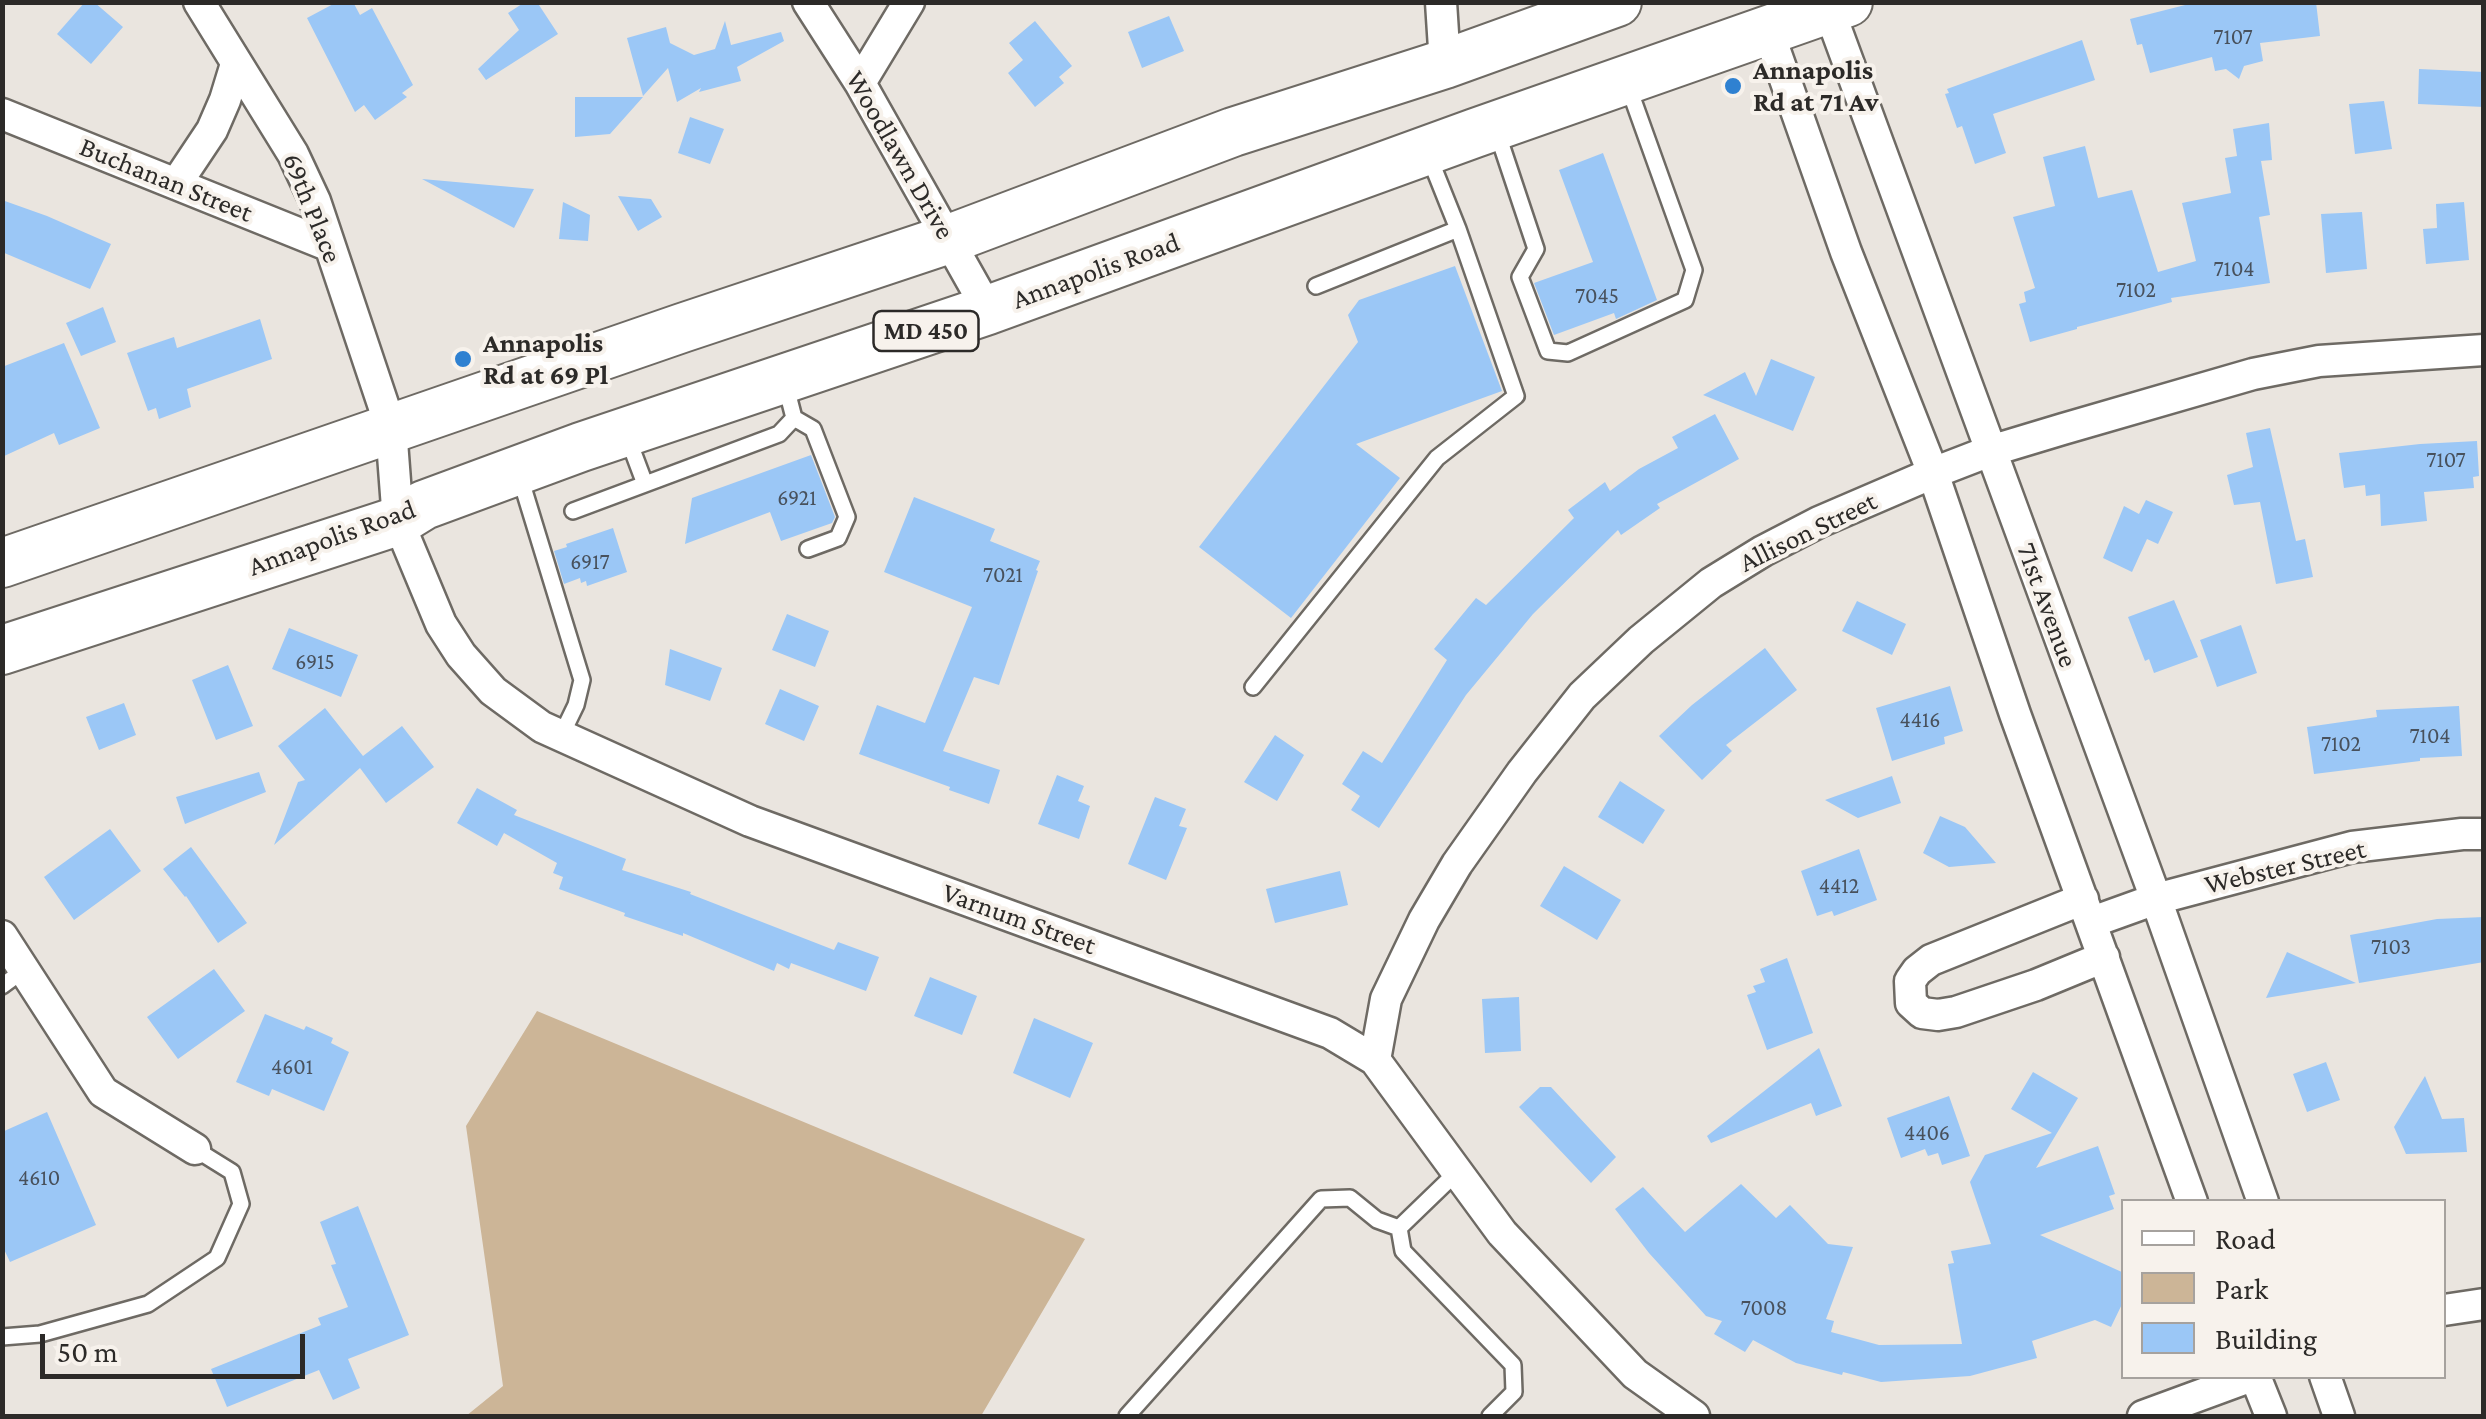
<!DOCTYPE html>
<style>
body{margin:0}
#map{position:relative;width:2486px;height:1419px;overflow:hidden;background:#eae5df;font-family:"Crimson Pro",serif}
canvas{display:block}
.frame{position:absolute;inset:0;border:5px solid #2c2a28;pointer-events:none}
.legend{position:absolute;left:2121px;top:1199px;width:325px;height:180px;box-sizing:border-box;background:#f7f2ec;border:2px solid #a6a29e;margin:0;padding:12px 18px;list-style:none;font-size:30px;color:#2c2a28}
.legend li{display:flex;align-items:center;gap:20px;height:50px}
.legend b{width:50px;border:2px solid #a6a29e}
.scale{position:absolute;left:40px;top:1334px;width:265px;height:45px;box-sizing:border-box;border:5px solid #2c2a28;border-top:0;padding-left:12px;font-size:30px;line-height:35px;white-space:nowrap;color:#2c2a28;-webkit-text-stroke:8px #f7f2ec;paint-order:stroke}
</style>
<div id="map">
<canvas width="2486" height="1419"></canvas>
<div class="frame"></div>
<ul class="legend">
<li><b style="height:12px;background:#fff"></b>Road</li>
<li><b style="height:28px;background:#ccb597"></b>Park</li>
<li><b style="height:28px;background:#9bc7f6"></b>Building</li>
</ul>
<div class="scale">50 m</div>
</div>
<script>
const context = document.querySelector('canvas').getContext('2d');
context.lineJoin = 'round';
function fillPath(path, color) { context.fillStyle = color; context.fill(path, 'evenodd'); }
const poly = rows => new Path2D(rows.map(r => 'M' + r).join(''));
function strokePath(path, color, width, dash) { context.strokeStyle = color; context.lineWidth = width; context.lineCap = dash ? 'butt' : 'round'; context.setLineDash(dash || []); context.stroke(path); }
function label(font, color, halo, rows, align = 'center') {
  context.font = font + ' "Crimson Pro",serif'; context.lineWidth = 8; context.setLineDash([]); context.textBaseline = 'middle'; context.strokeStyle = halo; context.fillStyle = color; for (const [text, x, y, turn = 0] of rows) {
    context.save(); context.translate(x, y); context.rotate((+turn || 0) * Math.PI / 180); context.textAlign = isNaN(turn) ? turn : align; if (halo) context.strokeText(text, 0, 0); context.fillText(text, 0, 0); context.restore();
  }
}
fillPath(poly([
 [537,1011,1085,1239,981,1416,466,1416,503,1386,466,1126]
]), '#ccb597');
fillPath(poly([
 [85,2,94,2,123,27,91,64,57,34],
 [337,2,353,2,360,15,372,8,413,85,402,93,407,97,375,120,364,105,355,112,307,18],
 [525,2,537,2,558,34,486,80,478,69,519,30,508,13],
 [2197,2,2316,2,2320,36,2260,43,2263,61,2244,66,2239,79,2226,69,2215,71,2212,57,2150,73,2142,44,2137,45,2130,19],
 [1169,16,1184,51,1142,68,1128,32],
 [725,21,731,45,781,32,784,41,737,67,741,81,699,92,701,88,677,102,668,68,643,96,627,38,666,27,670,43,694,55,715,49],
 [1035,21,1072,66,1059,77,1064,83,1035,107,1008,73,1023,60,1009,43],
 [2082,40,2095,80,1993,114,2006,153,1975,164,1962,126,1957,128,1945,94,1949,93,1947,89],
 [2419,69,2484,72,2484,107,2418,104],
 [575,97,643,97,610,134,575,137],
 [2384,101,2392,149,2355,154,2349,104],
 [690,117,724,129,710,164,678,153],
 [2269,123,2272,160,2261,161,2270,215,2259,217,2270,283,2171,298,2172,302,2077,327,2077,329,2030,342,2019,304,2026,302,2024,292,2035,288,2013,217,2055,206,2043,157,2085,146,2098,198,2132,190,2158,272,2196,261,2182,203,2231,193,2225,158,2237,156,2233,129],
 [1603,153,1657,300,1616,319,1614,313,1554,335,1534,283,1593,262,1559,170],
 [422,179,534,189,514,228],
 [618,196,651,199,662,217,638,231],
 [2,200,47,216,111,244,90,289,2,252],
 [563,202,590,215,588,241,559,239],
 [2464,202,2469,260,2426,264,2423,229,2437,228,2436,204],
 [2362,212,2367,269,2326,273,2321,214],
 [1455,266,1502,391,1356,444,1400,478,1291,618,1199,547,1358,342,1348,315,1359,300],
 [103,307,116,342,81,356,66,323],
 [260,319,272,359,187,389,191,407,159,419,156,408,148,411,127,353,174,337,177,348],
 [64,343,100,428,59,445,54,433,2,457,2,367],
 [1771,359,1815,377,1793,431,1703,395,1745,372,1756,396],
 [1715,414,1739,459,1657,504,1660,508,1621,535,1618,530,1533,614,1466,695,1379,828,1351,810,1360,796,1342,784,1363,751,1382,763,1447,660,1434,649,1476,598,1486,605,1574,518,1568,510,1605,482,1610,491,1639,469,1678,448,1672,437],
 [2270,428,2296,541,2305,539,2313,577,2276,584,2260,502,2234,505,2227,475,2253,467,2246,433],
 [2477,441,2479,476,2473,477,2474,488,2424,492,2427,521,2381,526,2380,494,2366,496,2365,485,2344,488,2339,453,2420,444],
 [811,455,835,517,832,523,781,541,770,512,685,544,692,498],
 [914,497,995,529,990,541,1040,561,1036,570,1038,571,999,685,974,677,943,751,1000,770,989,804,949,790,950,787,859,754,877,705,925,723,972,607,884,572],
 [2146,500,2173,512,2158,544,2147,539,2132,572,2103,558,2124,506,2139,514],
 [613,528,627,572,587,586,586,581,581,583,580,578,564,584,554,551,567,547,566,544],
 [2174,600,2198,657,2154,673,2149,659,2145,661,2128,617],
 [1857,601,1906,624,1892,655,1842,631],
 [787,614,829,631,815,667,772,650],
 [2241,625,2257,673,2217,687,2200,640],
 [289,628,358,655,341,697,272,669],
 [1765,648,1797,690,1726,745,1732,751,1702,780,1659,736,1692,705],
 [670,649,722,668,710,701,665,685],
 [228,665,253,726,216,740,192,680],
 [1950,686,1963,731,1944,737,1945,744,1892,761,1876,708],
 [780,689,819,706,804,741,765,724],
 [124,703,136,735,99,750,86,717],
 [2459,706,2462,756,2420,758,2420,761,2314,774,2307,727,2377,717,2376,710],
 [325,708,363,756,402,726,434,767,386,803,360,768,274,845,298,782,305,780,278,746],
 [1275,735,1304,755,1277,801,1244,782],
 [259,772,266,792,185,824,176,797],
 [1057,775,1084,786,1078,801,1090,806,1079,839,1038,824],
 [1892,776,1901,803,1858,818,1825,800],
 [1620,781,1665,810,1643,844,1598,817],
 [477,788,517,810,514,815,626,859,622,870,691,892,690,894,834,950,838,942,879,957,866,991,791,963,789,969,777,963,774,971,683,933,683,936,624,916,625,913,559,889,563,877,553,873,557,863,504,833,497,846,457,823],
 [1155,797,1186,809,1179,826,1187,828,1166,880,1128,864],
 [1940,816,1965,827,1996,863,1949,867,1923,853],
 [110,829,141,871,74,920,44,877],
 [191,847,247,923,218,943,186,896,185,897,163,869],
 [1859,849,1877,900,1834,916,1832,911,1817,916,1801,871],
 [1564,866,1621,900,1597,940,1540,906],
 [1340,871,1348,905,1275,923,1266,889],
 [2484,917,2484,962,2359,983,2350,935,2437,919],
 [2287,952,2356,983,2266,998],
 [1787,958,1813,1033,1767,1050,1747,995,1756,992,1753,986,1765,982,1760,969],
 [214,969,245,1011,178,1059,147,1017],
 [930,977,977,996,962,1035,914,1016],
 [1519,997,1521,1051,1485,1053,1482,999],
 [265,1014,304,1030,306,1026,333,1038,331,1043,349,1052,324,1111,272,1089,269,1096,236,1082],
 [1034,1018,1093,1043,1070,1098,1013,1073],
 [1819,1048,1842,1106,1816,1116,1811,1103,1711,1143,1707,1136],
 [2326,1062,2340,1100,2307,1112,2293,1074],
 [2033,1072,2078,1098,2036,1168,2098,1146,2115,1194,2109,1196,2114,1209,2040,1235,2124,1273,2124,1300,2111,1327,2095,1320,2032,1341,2037,1358,1970,1376,1881,1382,1843,1372,1842,1375,1796,1363,1753,1340,1745,1352,1714,1334,1722,1321,1706,1316,1649,1253,1615,1209,1643,1187,1685,1232,1741,1184,1776,1218,1790,1205,1828,1244,1853,1247,1826,1319,1834,1321,1831,1332,1879,1345,1962,1344,1948,1264,1954,1263,1951,1251,1991,1244,1970,1182,1985,1155,2052,1133,2011,1109],
 [2425,1076,2442,1119,2464,1118,2467,1152,2406,1154,2394,1127],
 [1540,1087,1551,1087,1616,1157,1591,1183,1519,1107],
 [1949,1096,1970,1156,1942,1165,1938,1153,1928,1156,1925,1149,1901,1158,1887,1118],
 [47,1112,96,1225,10,1262,2,1245,2,1132],
 [358,1206,409,1335,348,1359,360,1388,333,1400,319,1370,227,1407,211,1369,321,1325,318,1318,348,1307,331,1265,336,1264,320,1222]
]), '#9bc7f6');
const lane = poly([
 [1496,129,1536,249,1520,277,1548,351,1568,353,1685,300,1694,270,1627,83],
 [1316,286,1458,229],
 [794,418,813,429,847,517,838,538,808,549],
 [627,436,645,484],
 [519,474,582,680,576,705,561,736],
 [573,511,779,434,794,418,785,383],
 [1253,687,1437,458,1516,396,1458,229,1428,154],
 [2,986,25,969],
 [1399,1228,1403,1251,1513,1365,1514,1392,1490,1416],
 [2,1337,40,1334,148,1304,217,1258,241,1204,232,1172,195,1149],
 [1127,1416,1321,1199,1350,1198,1377,1220,1399,1228,1457,1172]
]);
const street = poly([
 [199,2,293,154,315,201,391,428,398,521,441,624,461,655,493,691,542,727,750,821,1330,1033,1375,1060,1502,1233,1635,1374,1694,1416],
 [808,2,860,83,988,310],
 [1441,2,1445,64],
 [1829,10,2156,899,2263,1202],
 [1768,31,1846,252,1933,473,2015,714,2192,1202],
 [860,83,909,2],
 [2,114,330,246],
 [176,184,212,130,225,100,236,64],
 [2083,899,1931,960,1917,971,1910,981,1911,1003,1922,1013,1938,1015,1956,1012,2036,985,2104,957],
 [2092,922,2156,899,2352,847,2462,834,2484,834],
 [2,936,103,1092,195,1149],
 [1375,1060,1386,999,1424,920,1457,864,1522,772,1582,696,1641,640,1711,583,1763,551,1819,522,1933,473,1990,451,2063,429,2253,374,2319,361,2484,350],
 [2444,1310,2484,1304],
 [2255,1376,2271,1416],
 [2325,1376,2339,1416],
 [2143,1416,2252,1376]
]);
const primary = poly([
 [2,563,682,328,949,239,1233,132,1445,64,1617,2],
 [2,650,398,521,424,505,581,447,988,310,1475,133,1848,2]
]);
strokePath(lane, '#6e6a64', 20);
strokePath(street, '#6e6a64', 35);
strokePath(primary, '#6e6a64', 52);
strokePath(lane, '#fff', 15);
strokePath(street, '#fff', 30);
strokePath(primary, '#fff', 48);
for (const [x, y, r, color] of [
 [1733,86,10,"#2f81d1"],
 [463,359,10,"#2f81d1"]
]) { const dot = new Path2D(); dot.arc(x, y, r, 0, 2 * Math.PI); context.fillStyle = color; context.fill(dot); strokePath(dot, '#f7f2ec', 4); }
label('22px', '#48515c', null, [
 ["7107",2233,37],
 ["7104",2234,269],
 ["7102",2136,290],
 ["7045",1597,296],
 ["7107",2446,460],
 ["6921",797,498],
 ["6917",590,562],
 ["7021",1003,575],
 ["6915",315,662],
 ["4416",1920,720],
 ["7104",2430,736],
 ["7102",2341,744],
 ["4412",1839,886],
 ["7103",2391,947],
 ["4601",292,1067],
 ["4406",1927,1133],
 ["4610",39,1178],
 ["7008",1764,1308]
]);
for (const [x, y, w] of [
 [926,331,105]
]) { const box = new Path2D(); box.roundRect(x - w / 2, y - 20, w, 40, 8); context.fillStyle = '#f7f2ec'; context.fill(box); strokePath(box, '#2c2a28', 2.5); }
label('bold 25px', '#2c2a28', null, [
 ["MD 450",926,331]
]);
label('bold 28px', '#2c2a28', '#f7f2ec', [
 ["Annapolis",1753,70],
 ["Rd at 71 Av",1753,102],
 ["Annapolis",483,343],
 ["Rd at 69 Pl",483,375]
], 'left');
label('28px', '#2c2a28', '#f7f2ec', [
 ["Woodlawn Drive",900,155,60],
 ["Buchanan Street",166,180,22],
 ["69th Place",312,208,68],
 ["Annapolis Road",1096,271,-20],
 ["Allison Street",1808,532,-26],
 ["Annapolis Road",332,538,-20],
 ["71st Avenue",2047,605,70],
 ["Webster Street",2285,867,-13],
 ["Varnum Street",1019,919,20]
]);
</script>
